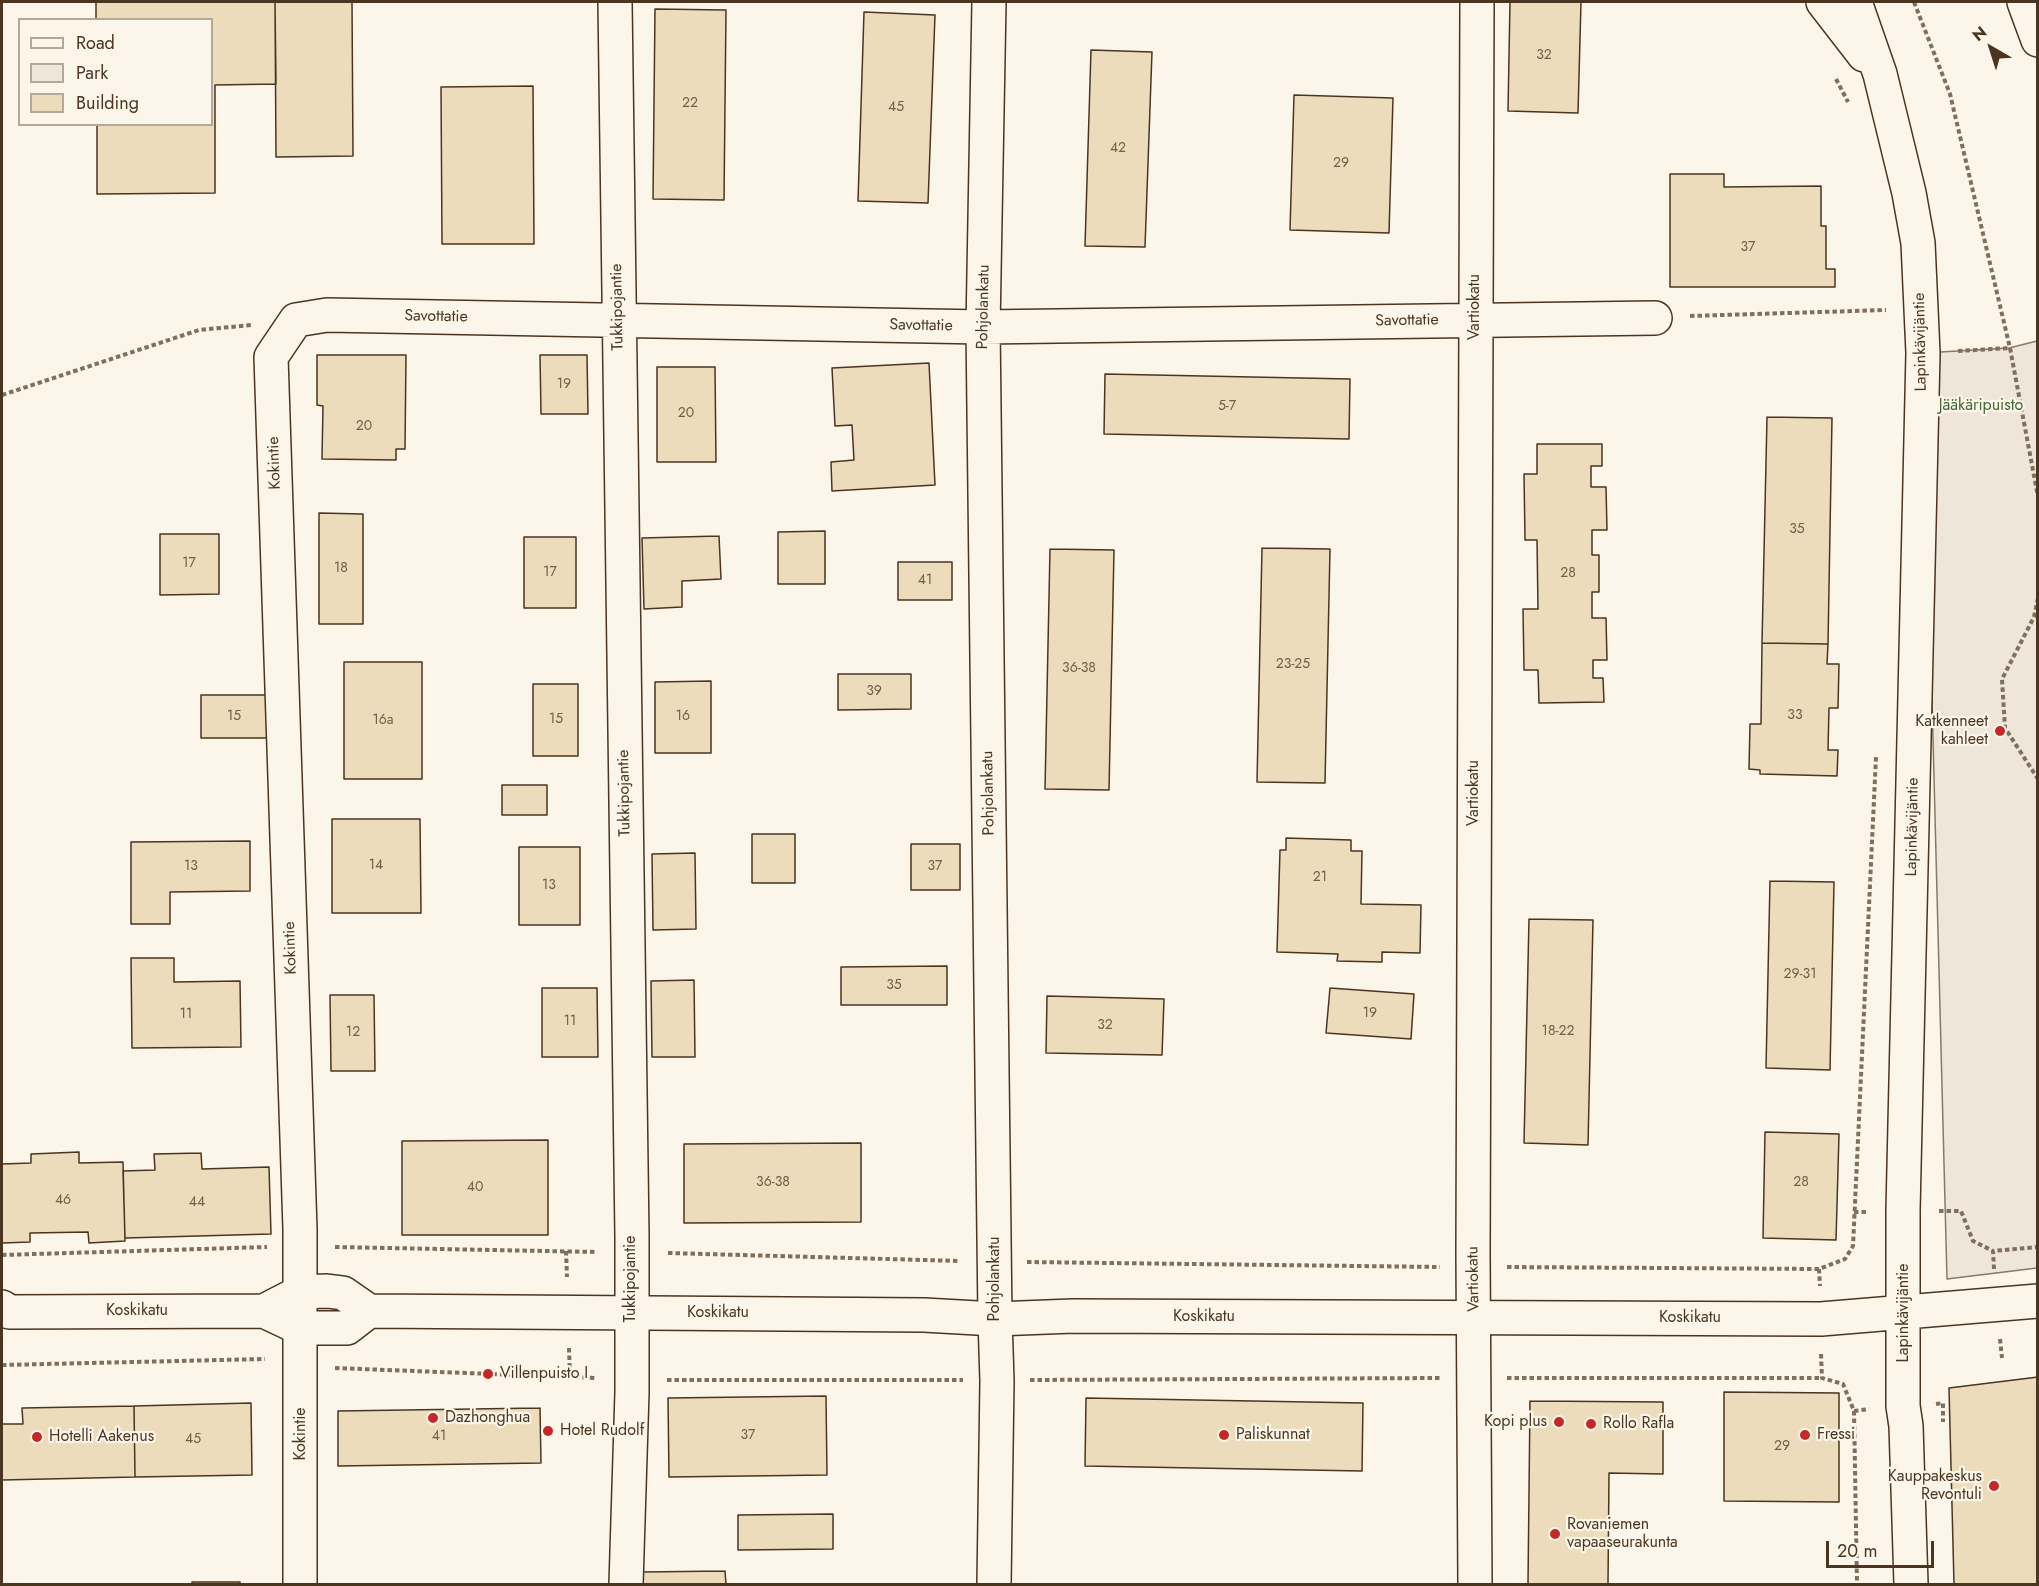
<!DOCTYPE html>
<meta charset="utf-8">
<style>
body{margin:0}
#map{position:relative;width:2039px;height:1586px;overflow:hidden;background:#fbf6e9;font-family:Jost,sans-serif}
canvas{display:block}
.frame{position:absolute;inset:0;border:3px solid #4a3520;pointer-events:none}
.legend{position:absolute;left:18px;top:18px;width:195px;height:108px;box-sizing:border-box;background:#fbf6e9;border:2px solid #b4a999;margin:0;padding:8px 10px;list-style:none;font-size:18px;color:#4a3520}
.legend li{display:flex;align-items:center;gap:12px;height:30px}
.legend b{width:30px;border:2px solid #b4a999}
.north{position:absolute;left:1961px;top:18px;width:60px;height:60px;-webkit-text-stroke:4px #fbf6e9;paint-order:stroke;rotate:321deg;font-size:16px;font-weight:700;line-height:24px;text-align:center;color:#4a3520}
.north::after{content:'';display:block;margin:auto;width:21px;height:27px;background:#4a3520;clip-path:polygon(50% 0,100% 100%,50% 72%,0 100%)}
.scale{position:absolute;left:1826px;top:1541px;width:108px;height:27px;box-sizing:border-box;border:3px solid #4a3520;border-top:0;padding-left:8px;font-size:18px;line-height:21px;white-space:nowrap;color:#4a3520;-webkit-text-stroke:4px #fbf6e9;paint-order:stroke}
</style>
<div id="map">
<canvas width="2039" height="1586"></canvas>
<div class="frame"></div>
<ul class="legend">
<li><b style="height:8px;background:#fbf6e9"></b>Road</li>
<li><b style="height:16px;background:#ede6d9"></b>Park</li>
<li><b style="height:16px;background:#ecdcbc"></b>Building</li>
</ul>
<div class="north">N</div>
<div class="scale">20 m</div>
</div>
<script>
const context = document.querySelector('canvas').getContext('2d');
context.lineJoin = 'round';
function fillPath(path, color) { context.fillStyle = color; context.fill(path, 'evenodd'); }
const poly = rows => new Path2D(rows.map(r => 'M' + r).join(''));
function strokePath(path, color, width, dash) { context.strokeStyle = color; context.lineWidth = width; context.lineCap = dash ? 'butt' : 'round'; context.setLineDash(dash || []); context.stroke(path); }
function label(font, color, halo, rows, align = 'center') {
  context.font = font + ' Jost,sans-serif'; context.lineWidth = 4.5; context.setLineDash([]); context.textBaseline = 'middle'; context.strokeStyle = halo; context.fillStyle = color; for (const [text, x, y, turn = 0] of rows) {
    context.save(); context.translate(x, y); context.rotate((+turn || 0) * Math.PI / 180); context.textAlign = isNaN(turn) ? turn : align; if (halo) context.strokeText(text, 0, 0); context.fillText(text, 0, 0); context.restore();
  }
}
const green = poly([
 [2037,341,2037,1268,1947,1279,1923,353,2009,348,2037,341]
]);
fillPath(green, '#ede6d9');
strokePath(green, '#887966', 1.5);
const building = poly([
 [96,2,275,2,276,84,215,85,215,193,97,194,97,124,212,124,212,20,96,20,96,2],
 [275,2,352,2,353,156,276,157,275,2],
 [1510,2,1581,2,1578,113,1508,111,1510,2],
 [655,9,726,10,724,200,653,199,655,9],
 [864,12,935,15,928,203,858,201,864,12],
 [1091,50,1152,52,1145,247,1085,246,1091,50],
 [533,86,534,244,442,244,441,87,533,86],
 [1294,95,1393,98,1389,233,1290,230,1294,95],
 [1670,174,1724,174,1724,187,1821,186,1821,226,1826,226,1826,269,1835,269,1835,287,1670,287,1670,174],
 [317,355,406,355,405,449,396,449,396,460,322,459,323,406,317,405,317,355],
 [540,355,587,355,588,414,541,414,540,355],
 [929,363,935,485,832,491,831,462,854,460,852,425,835,426,832,368,929,363],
 [657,367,715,367,716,462,657,462,657,367],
 [1105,374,1350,379,1349,439,1104,434,1105,374],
 [1767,417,1832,418,1828,644,1762,643,1767,417],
 [1537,444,1602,444,1602,466,1591,466,1591,487,1606,487,1607,530,1592,530,1592,555,1599,555,1599,592,1592,592,1592,618,1606,618,1607,660,1593,660,1593,678,1603,678,1604,702,1539,703,1538,670,1524,670,1523,609,1538,609,1537,540,1525,540,1524,474,1537,474,1537,444],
 [319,513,363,514,363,624,319,624,319,513],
 [825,531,825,584,778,584,778,532,825,531],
 [160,534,219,534,219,594,160,595,160,534],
 [719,536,721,579,682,581,682,607,644,609,642,538,719,536],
 [524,537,576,537,576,608,524,608,524,537],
 [1262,548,1330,549,1325,783,1257,782,1262,548],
 [1050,549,1114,550,1109,790,1045,789,1050,549],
 [898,562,952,562,952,600,898,600,898,562],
 [1762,643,1828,644,1827,664,1839,664,1838,708,1829,708,1828,750,1838,750,1837,776,1760,774,1760,770,1749,769,1750,724,1761,724,1762,643],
 [344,662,422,662,422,779,344,779,344,662],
 [838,674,911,674,911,709,838,710,838,674],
 [711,681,711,753,655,753,655,682,711,681],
 [533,684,578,684,578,756,533,756,533,684],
 [201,695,267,695,267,738,201,738,201,695],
 [502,785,547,785,547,815,502,815,502,785],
 [332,819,420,819,421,913,332,913,332,819],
 [752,834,795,834,795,883,752,883,752,834],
 [1286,838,1351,840,1351,851,1362,851,1361,904,1421,905,1420,953,1382,952,1382,962,1337,961,1338,954,1277,952,1280,850,1286,850,1286,838],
 [250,841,250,891,170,892,170,924,131,924,131,842,250,841],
 [911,844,960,844,960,890,911,890,911,844],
 [519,847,580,847,580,925,519,925,519,847],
 [695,853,696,929,653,930,652,854,695,853],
 [1770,881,1834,882,1830,1070,1766,1068,1770,881],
 [1529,919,1593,920,1588,1145,1524,1143,1529,919],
 [131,958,174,958,174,982,240,981,241,1047,132,1048,131,958],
 [947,966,947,1005,841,1005,841,967,947,966],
 [694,980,695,1057,652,1057,651,981,694,980],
 [542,988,597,988,598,1057,542,1057,542,988],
 [1330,988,1414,994,1411,1039,1326,1033,1330,988],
 [330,995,374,995,375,1071,331,1071,330,995],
 [1047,996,1164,999,1162,1055,1046,1053,1047,996],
 [1765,1132,1839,1134,1836,1240,1763,1238,1765,1132],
 [548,1140,548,1235,402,1235,402,1141,548,1140],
 [861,1143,861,1222,684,1223,684,1144,861,1143],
 [79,1152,79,1163,123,1162,125,1241,89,1243,88,1232,30,1233,30,1242,2,1243,2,1164,31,1163,31,1154,79,1152],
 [201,1153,202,1169,269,1167,271,1234,125,1238,123,1171,155,1170,154,1154,201,1153],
 [2038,1377,2038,1584,1954,1584,1949,1388,2038,1377],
 [1724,1392,1839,1393,1839,1502,1724,1501,1724,1392],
 [826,1396,827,1475,669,1477,668,1398,826,1396],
 [1086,1398,1363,1403,1362,1471,1085,1466,1086,1398],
 [1530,1401,1663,1402,1663,1474,1609,1473,1608,1584,1528,1584,1530,1401],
 [251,1403,252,1475,135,1477,134,1406,251,1403],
 [134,1406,135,1477,2,1480,2,1424,23,1424,22,1408,134,1406],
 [540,1408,541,1463,338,1466,338,1411,540,1408],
 [833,1514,833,1549,738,1550,738,1515,833,1514],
 [725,1571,726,1584,643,1584,642,1572,725,1571],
 [192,1582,240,1582,240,1584,192,1584,192,1582]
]);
fillPath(building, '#ecdcbc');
strokePath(building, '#4a3520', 1.5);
const street = poly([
 [615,2,632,1237,632,1392,626,1584],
 [989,2,983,327,995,1319,997,1381,994,1584],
 [300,1584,300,1229,271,357,296,320,327,315,983,327,1655,318],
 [1475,1584,1473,1252,1477,2]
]);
const secondary = poly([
 [1823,2,1864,55],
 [1855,2,1880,74,1909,193,1918,243,1923,353,1903,1210,1903,1406,1906,1426,1911,1584],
 [2,1307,9,1312,264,1311,300,1328,347,1328,369,1311],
 [264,1311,301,1292,327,1291,343,1293,369,1311,924,1315,995,1319,1073,1316,1821,1319,2038,1301]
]);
const highway = poly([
 [2024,2,2038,40]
]);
strokePath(street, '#4a3520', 36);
strokePath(secondary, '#4a3520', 36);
strokePath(highway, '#4a3520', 36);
strokePath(poly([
 [1914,2,1950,94,2010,348,2038,497],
 [1836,79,1848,102],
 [1690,316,1886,310],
 [1958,351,2010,348],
 [2,395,199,330,251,325],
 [2038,598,2034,617,2002,679,2005,728,2038,779],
 [1939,1211,1961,1211,1973,1241,1993,1251],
 [1854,1212,1868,1212],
 [335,1247,597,1252],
 [566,1251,567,1277],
 [668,1253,960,1261],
 [2,1255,267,1247],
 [1027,1262,1440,1267],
 [1507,1267,1819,1269,1845,1259,1853,1246,1876,757],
 [1819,1269,1820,1286],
 [1994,1269,1993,1251,2038,1247],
 [2000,1339,2002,1358],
 [569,1348,570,1377],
 [1821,1354,1822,1378,1843,1384,1854,1411,1857,1584],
 [2,1365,265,1359],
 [335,1368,597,1378],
 [1507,1378,1822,1378],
 [667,1380,963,1380],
 [1030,1380,1440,1378],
 [1936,1404,1943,1403,1943,1422],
 [1854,1411,1869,1409]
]), '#7f6f5c', 4, [4.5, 3]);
strokePath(street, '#fbf6e9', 33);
strokePath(secondary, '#fbf6e9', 33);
strokePath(highway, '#fbf6e9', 33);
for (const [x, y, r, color] of [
 [2000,731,6,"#c62828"],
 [488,1374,6,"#c62828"],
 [433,1418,6,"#c62828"],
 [1559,1422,6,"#c62828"],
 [1591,1424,6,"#c62828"],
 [548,1431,6,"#c62828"],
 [1224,1435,6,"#c62828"],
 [1805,1435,6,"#c62828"],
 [37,1437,6,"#c62828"],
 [1994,1486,6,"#c62828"],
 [1555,1534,6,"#c62828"]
]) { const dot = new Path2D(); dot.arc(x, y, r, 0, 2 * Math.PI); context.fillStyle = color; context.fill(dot); strokePath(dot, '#fbf6e9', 2); }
label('14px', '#725f47', null, [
 ["32",1544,56],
 ["22",690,104],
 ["45",896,108],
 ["42",1118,149],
 ["29",1341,164],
 ["37",1748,248],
 ["19",564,385],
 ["5-7",1227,407],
 ["20",686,414],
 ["20",364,427],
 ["35",1797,530],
 ["17",189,564],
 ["18",341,569],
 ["17",550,573],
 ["28",1568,574],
 ["41",925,581],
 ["23-25",1293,665],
 ["36-38",1079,669],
 ["39",874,692],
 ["33",1795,716],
 ["15",234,717],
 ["16",683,717],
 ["15",556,720],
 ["16a",383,721],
 ["14",376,866],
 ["13",191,867],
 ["37",935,867],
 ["21",1320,878],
 ["13",549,886],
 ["29-31",1800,975],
 ["35",894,986],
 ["19",1370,1014],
 ["11",186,1015],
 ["11",570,1022],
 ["32",1105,1026],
 ["18-22",1558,1032],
 ["12",353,1033],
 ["36-38",773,1183],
 ["28",1801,1183],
 ["40",475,1188],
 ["46",63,1201],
 ["44",197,1203],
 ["37",748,1436],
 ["41",439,1437],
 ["45",193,1440],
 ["29",1782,1447]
]);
label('16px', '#4a3520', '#fbf6e9', [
 ["Tukkipojantie",618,307,-91],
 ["Pohjolankatu",984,307,-89],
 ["Vartiokatu",1475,307,-90],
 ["Savottatie",436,317,1],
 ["Savottatie",1407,321,-1],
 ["Savottatie",921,326,1],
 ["Lapinkävijäntie",1921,342,-91],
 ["Kokintie",275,463,-92],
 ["Tukkipojantie",625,793,-91],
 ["Pohjolankatu",989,793,-91],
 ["Vartiokatu",1474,793,-90],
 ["Lapinkävijäntie",1913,827,-89],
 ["Kokintie",291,948,-92],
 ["Tukkipojantie",631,1279,-90],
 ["Pohjolankatu",995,1279,-90],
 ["Vartiokatu",1474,1279,-91],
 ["Koskikatu",137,1311],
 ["Koskikatu",718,1313],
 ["Lapinkävijäntie",1904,1313,-90],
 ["Koskikatu",1204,1317],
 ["Koskikatu",1690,1318],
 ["Kokintie",301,1434,-90]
]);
label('16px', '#436837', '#fbf6e9', [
 ["Jääkäripuisto",1981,406]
]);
label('16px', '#4a3520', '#fbf6e9', [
 ["Katkenneet",1988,722,"right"],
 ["kahleet",1988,740,"right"],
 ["Villenpuisto I",500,1374],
 ["Dazhonghua",445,1418],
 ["Kopi plus",1547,1422,"right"],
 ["Rollo Rafla",1603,1424],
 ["Hotel Rudolf",560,1431],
 ["Paliskunnat",1236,1435],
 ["Fressi",1817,1435],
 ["Hotelli Aakenus",49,1437],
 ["Kauppakeskus",1982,1477,"right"],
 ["Revontuli",1982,1495,"right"],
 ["Rovaniemen",1567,1525],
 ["vapaaseurakunta",1567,1543]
], 'left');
</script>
